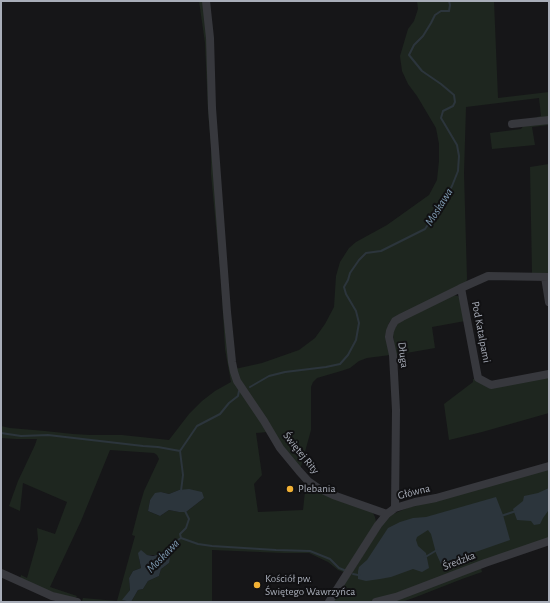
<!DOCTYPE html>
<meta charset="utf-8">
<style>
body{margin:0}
#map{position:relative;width:550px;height:603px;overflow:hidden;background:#161618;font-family:"Alegreya Sans",sans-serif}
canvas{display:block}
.frame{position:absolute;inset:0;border:2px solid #a8adb8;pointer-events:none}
</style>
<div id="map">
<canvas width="550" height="603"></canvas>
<div class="frame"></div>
</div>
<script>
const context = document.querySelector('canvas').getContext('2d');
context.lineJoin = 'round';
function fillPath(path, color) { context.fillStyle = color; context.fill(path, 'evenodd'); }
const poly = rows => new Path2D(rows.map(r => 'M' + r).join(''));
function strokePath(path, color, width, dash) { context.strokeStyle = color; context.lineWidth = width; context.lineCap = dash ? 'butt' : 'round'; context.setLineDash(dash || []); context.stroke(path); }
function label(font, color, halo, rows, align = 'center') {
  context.font = font + ' "Alegreya Sans",sans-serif'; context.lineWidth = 4; context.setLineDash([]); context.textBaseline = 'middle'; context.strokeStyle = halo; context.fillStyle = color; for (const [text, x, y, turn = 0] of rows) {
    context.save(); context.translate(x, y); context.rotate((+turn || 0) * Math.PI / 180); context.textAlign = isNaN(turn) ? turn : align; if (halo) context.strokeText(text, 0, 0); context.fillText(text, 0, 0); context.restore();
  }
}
fillPath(poly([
 [199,1,204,1,230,364,268,432,256,433,262,475,254,484,258,512,303,510,306,482,373,513,375,517,376,522,346,573,338,570,328,562,309,553,283,553,212,550,212,602,131,602,138,590,143,589,148,581,159,576,161,569,169,563,167,552,157,555,147,555,139,559,140,563,141,568,133,571,129,578,130,590,123,600,131,602,95,602,82,601,83,598,117,601,135,536,132,535,139,508,144,491,159,459,157,455,154,453,110,450,81,521,50,587,77,596,75,599,49,591,20,579,21,575,27,578,38,539,37,528,55,534,67,502,23,483,20,511,9,506,18,481,35,445,37,439,16,439,1,438,1,426,10,428,45,431,73,434,90,435,122,435,169,440,189,414,202,401,215,391,231,382,225,349,221,280,211,174,211,145,208,112,205,43],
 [179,490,204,498,186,512,179,512,169,510,160,516,148,511,150,500,161,492,169,494],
 [417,1,494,1,498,98,549,92,549,117,537,119,537,117,541,116,539,98,466,107,464,173,467,279,466,283,392,319,389,323,387,329,390,355,367,358,359,361,350,368,341,371,317,378,313,382,311,387,311,430,300,470,285,452,239,379,235,369,262,363,299,350,315,338,325,324,334,307,336,276,340,262,349,248,356,242,387,225,429,195,437,180,439,161,439,144,436,128,417,96,408,84,402,71,400,56,408,29,414,21,418,9],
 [549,122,549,125,532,127,535,145,492,149,490,133,521,129,524,125],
 [549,164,549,273,532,273,530,167],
 [453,295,458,296,461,299,465,321,432,327,435,348,395,355,393,333,396,325,401,321],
 [549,376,549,413,482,432,449,440,444,404,473,382,473,379,475,379,489,388],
 [549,469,549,538,386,597,367,602,333,602,385,521,393,514,410,507],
 [481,568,482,572,462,579,416,597,402,602,388,602]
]), '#1e261f');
fillPath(poly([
 [549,488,549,511,548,511,543,518,540,524,534,525,531,521,517,520,513,509,523,501,524,496,538,493],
 [189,489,202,492,204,498,186,512,179,512,169,510,160,516,148,511,150,500,155,493,161,492,169,494,179,490],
 [496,497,503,515,510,540,441,564,436,553,431,534,428,530,417,537,416,540,418,546,426,553,429,568,422,572,413,569,391,577,380,579,366,581,358,579,358,571,359,567,367,560,388,528,400,522,413,518,426,517],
 [141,550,147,555,153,556,167,552,171,552,169,563,161,569,159,576,148,581,143,589,138,590,131,602,122,600,130,590,129,578,133,571,141,568,138,553]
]), '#2c353c');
strokePath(poly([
 [250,387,269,376,285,372,326,367,340,364,348,355,356,340,359,323,356,311,346,294,344,287,348,280,350,273,359,260,366,253,381,251,425,229,436,213,452,186,458,171,459,156,457,145,441,118,443,111,453,106,455,102,454,95,441,84,422,71,409,55,414,45,423,36,431,23,435,15,441,11,449,11,450,5,449,1],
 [1,433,21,436,48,435,143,446,158,447,180,451],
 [181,491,183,475,180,451,197,426,220,414,229,403,238,396,239,391],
 [501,516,516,511],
 [181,538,198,544,212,546,276,550,310,551,330,559,339,568,344,570],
 [165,554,173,543,181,538,180,534,186,528,189,519,185,511],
 [424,557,427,556,437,550],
 [353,574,358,575,360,575]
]), '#2c353c', 2);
strokePath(poly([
 [206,1,210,38,212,108,227,312,232,362,234,372,237,381,264,421,280,448,299,471,308,481,318,488,333,495,387,514],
 [512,124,549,120],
 [545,277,549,302],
 [461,288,478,378,491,385,549,374],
 [395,508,396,410,393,355,389,337,390,331,392,326,395,321,402,317,461,288,488,276,549,277],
 [1,573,52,596,77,602],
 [329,602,378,525,387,514,395,508,415,502,436,498,549,466],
 [376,602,396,597,485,563,549,541]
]), '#37383d', 8);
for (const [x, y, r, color] of [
 [290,489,4,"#f2b134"],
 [257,585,4,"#f2b134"]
]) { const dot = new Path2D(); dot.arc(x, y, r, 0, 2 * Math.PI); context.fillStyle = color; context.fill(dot); strokePath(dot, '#111113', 1.5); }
label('11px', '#a8adb8', '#111113', [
 ["Pod Katalpami",481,332,79],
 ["Długa",403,355,83],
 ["Świętej Rity",301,453,51],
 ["Główna",414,492,-14],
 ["Średzka",459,561,-21]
]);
label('11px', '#a8adb8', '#111113', [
 ["Plebania",298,489],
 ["Kościół pw.",265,579],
 ["Świętego Wawrzyńca",265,592]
], 'left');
label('italic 12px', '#7f9bb3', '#111113', [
 ["Moskawa",439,207,-58],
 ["Moskawa",163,556,-46]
]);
</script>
